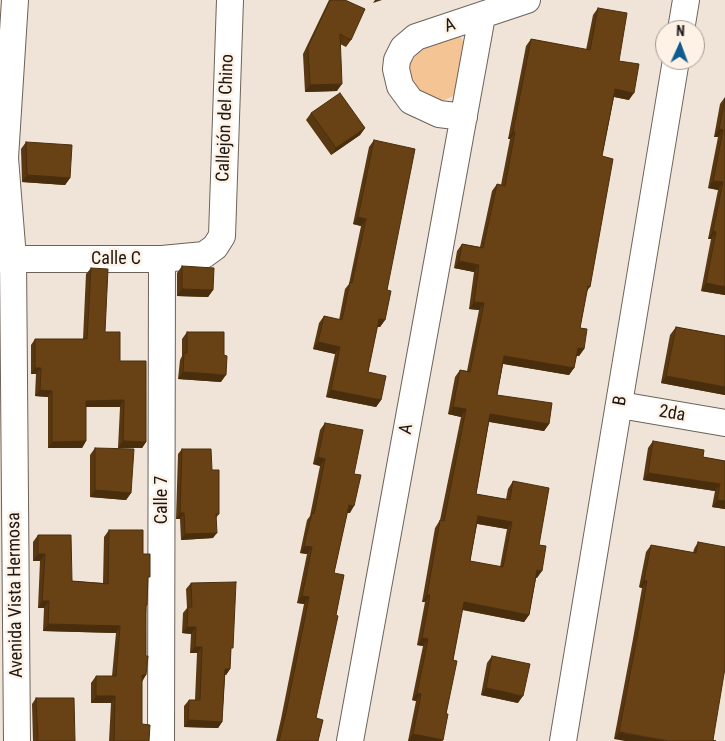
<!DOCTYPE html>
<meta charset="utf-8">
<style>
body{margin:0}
#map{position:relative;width:725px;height:741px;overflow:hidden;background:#f0e4d8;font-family:"Roboto Condensed",sans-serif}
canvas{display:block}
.north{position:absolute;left:655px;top:20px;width:50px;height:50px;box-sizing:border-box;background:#fef1e5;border:1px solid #a39a91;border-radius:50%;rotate:2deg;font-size:14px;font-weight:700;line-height:20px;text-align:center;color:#1b1713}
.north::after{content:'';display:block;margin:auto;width:18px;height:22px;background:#0f5b8f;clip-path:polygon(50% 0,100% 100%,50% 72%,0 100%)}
</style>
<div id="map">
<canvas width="725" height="741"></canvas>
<div class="north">N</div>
</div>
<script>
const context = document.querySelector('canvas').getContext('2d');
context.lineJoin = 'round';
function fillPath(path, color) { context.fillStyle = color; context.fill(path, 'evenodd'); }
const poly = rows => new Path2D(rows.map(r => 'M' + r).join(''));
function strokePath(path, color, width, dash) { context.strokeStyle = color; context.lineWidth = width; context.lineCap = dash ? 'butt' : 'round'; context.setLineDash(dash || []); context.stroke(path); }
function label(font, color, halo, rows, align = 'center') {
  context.font = font + ' "Roboto Condensed",sans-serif'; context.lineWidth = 5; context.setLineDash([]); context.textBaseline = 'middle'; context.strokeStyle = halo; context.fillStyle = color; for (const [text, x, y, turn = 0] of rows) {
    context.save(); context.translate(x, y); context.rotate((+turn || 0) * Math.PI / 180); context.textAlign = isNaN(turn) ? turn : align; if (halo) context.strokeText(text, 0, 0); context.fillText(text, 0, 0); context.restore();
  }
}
fillPath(poly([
 [459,34,465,45,455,95,443,101,423,98,408,81,408,66,426,42]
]), '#f5c494');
const minor = poly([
 [15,0,5,158,13,258,17,741],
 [681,30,686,0],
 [464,117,439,114,411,101,400,86,396,69,397,60,403,48,416,37,527,0],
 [0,259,162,259,204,255,215,247,222,236,230,0],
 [620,405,725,423],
 [161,741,162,259],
 [350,741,482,16],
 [563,741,676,60]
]);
strokePath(minor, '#6d6258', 28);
strokePath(minor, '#fff', 26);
fillPath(poly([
 [329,0,345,0,351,40,346,47,340,44,337,91,305,92,303,54],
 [598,8,619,61,629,100,614,97,602,156,590,287,587,291,580,328,584,349,579,356,576,356,574,368,569,375,503,364,497,395,549,424,544,431,489,422,476,494,506,499,508,489,513,481,539,545,537,578,536,578,529,615,524,622,462,610,453,660,443,740,442,741,408,741,416,701,412,700,423,646,417,645,425,602,422,602,435,528,440,520,461,417,448,414,455,377,460,370,467,371,479,310,469,309,474,272,454,268,457,251,462,244,480,247,492,191,497,184,501,185,510,139,508,139,526,46,531,39,586,50,593,15],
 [477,524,507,529,500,567,470,561],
 [725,97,725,295,701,291,711,239,708,239,718,190,708,188,718,137,714,137,720,104],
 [311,113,365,128,360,135,331,155,306,120],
 [374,140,387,290,385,320,380,327,377,327,368,372,381,400,376,407,326,397,335,354,313,349,319,323,324,316,339,320,345,289,349,284,361,226,353,224,369,147],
 [26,142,70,178,65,185,22,182,21,149],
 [182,266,213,290,208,297,177,296,177,273],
 [91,268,105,332,120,361,146,442,142,448,118,448,120,407,86,407,86,441,82,448,48,448,48,397,35,396,36,374,31,374,31,345,35,339,83,339,86,274],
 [676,327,725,336,725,395,661,383,670,335],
 [187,332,221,382,178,379,180,360,182,356,182,339],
 [325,423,354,474,350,513,347,513,334,573,316,718,318,741,276,741,281,719,304,604,297,603,307,554,300,553,307,520,310,516,320,466,313,464,320,430],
 [653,441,703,457,725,461,725,509,712,507,715,491,643,480,648,448],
 [95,448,131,493,126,500,90,497,90,455],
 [182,449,212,470,219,514,216,518,213,538,181,540,180,519,176,519,178,454],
 [109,530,143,554,148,581,142,681,142,724,149,741,109,741,111,703,91,703,91,683,96,676,112,676,116,633,43,631,44,608,38,608,40,561,33,561,33,542,38,535,72,581,103,583,104,537],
 [698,542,725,668,614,739,633,639,642,588,639,587,646,552,651,545,693,553,694,549],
 [191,583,231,650,230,669,226,675,225,675,222,722,218,728,184,727,184,706,189,700,195,700,197,653,190,653,191,634,182,633,183,613,187,608,186,589],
 [492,656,518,703,481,695,487,663],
 [36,698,75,741,33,741,32,704]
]), '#593811');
fillPath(poly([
 [375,0,382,0,373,3],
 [342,84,337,91,305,92,310,85],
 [615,89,634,93,629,100,610,96],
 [365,128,360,135,331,155,336,148],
 [719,129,723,130,718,137,714,137],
 [513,131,515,132,510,139,508,139],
 [27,175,70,178,65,185,22,182],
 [713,181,723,182,718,190,708,188],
 [358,217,366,219,361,226,353,224],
 [713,231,716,232,711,239,708,239],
 [459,261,479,265,474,272,454,268],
 [706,283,725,287,725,295,701,291],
 [182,289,213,290,208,297,177,296],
 [474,302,484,303,479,310,469,309],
 [379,319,385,320,380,327,374,326],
 [318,342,340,347,335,354,313,349],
 [578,348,584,349,579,356,573,355],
 [504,356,574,368,569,375,499,363],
 [35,368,41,368,36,374,31,374],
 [183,372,226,375,221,382,178,379],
 [666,376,725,387,725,395,661,383],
 [40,390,52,391,48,397,35,396],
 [331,390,381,400,376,407,326,397],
 [124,400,120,407,82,407,86,401],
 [453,407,466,409,461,417,448,414],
 [490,414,549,424,544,431,485,421],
 [86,441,82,448,48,448,52,442],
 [123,441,146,442,142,448,118,448],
 [318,457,325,459,320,466,313,464],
 [648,473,720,484,715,491,643,480],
 [95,490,131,493,126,500,90,497],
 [717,500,725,501,725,509,712,507],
 [349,505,354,506,350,513,344,512],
 [180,513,184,513,180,519,176,519],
 [478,516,512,522,507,529,473,523],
 [217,533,213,538,181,540,185,534],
 [304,546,312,547,307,554,300,553],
 [38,554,45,554,40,561,33,561],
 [537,570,542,571,537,578,532,577],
 [644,580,647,581,642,588,639,587],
 [427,595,430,595,425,602,422,602],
 [302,596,309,597,304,604,297,603],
 [42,601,49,601,44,608,38,608],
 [464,602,529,615,524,622,459,609],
 [48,624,120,626,116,633,43,631],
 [187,627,196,627,191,634,182,633],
 [422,638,428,639,423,646,417,645],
 [195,647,202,647,197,653,190,653],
 [225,669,230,669,226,675,220,675],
 [142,675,146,675,142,682],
 [486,688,523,696,518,703,481,695],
 [417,693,421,694,416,701,412,700],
 [96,696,115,696,111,703,91,703],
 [188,720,222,722,218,728,184,727],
 [619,732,669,741,625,741,614,739],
 [413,734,443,740,442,741,408,741]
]), '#492e0e');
const building = poly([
 [330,0,345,0,365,9,351,40,340,34,342,84,310,85,308,47,330,0],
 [598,8,627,13,619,61,639,64,634,93,615,89,602,156,613,159,590,287,588,286,580,328,587,329,584,349,578,348,574,368,504,356,497,395,552,403,549,424,490,414,476,494,510,500,513,481,549,488,539,545,546,546,542,571,537,570,529,615,464,602,453,660,457,661,446,714,448,714,443,740,413,734,421,694,417,693,428,639,422,638,430,595,427,595,440,520,444,521,466,409,453,407,460,370,470,372,484,303,474,302,479,265,459,261,462,244,483,248,497,184,505,186,515,132,513,131,531,39,590,50,598,8],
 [478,516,512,522,503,567,470,561,478,516],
 [340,93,365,128,336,148,311,113,340,93],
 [725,99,725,287,706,283,716,232,713,231,723,182,713,181,723,130,719,129,725,99],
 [374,140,415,149,387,290,391,291,385,320,379,319,368,372,386,376,381,400,331,390,340,347,318,342,324,316,342,320,350,282,352,283,366,219,358,217,374,140],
 [26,142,72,145,70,178,27,175,26,142],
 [182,266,214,268,213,290,182,289,182,266],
 [91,268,108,269,105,332,120,332,120,361,146,361,146,442,123,441,124,400,86,401,86,441,52,442,52,391,40,390,41,368,35,368,35,339,87,339,91,268],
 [676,327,725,336,725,387,666,376,676,327],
 [187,332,224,332,224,355,227,356,226,375,183,372,184,353,187,353,187,332],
 [325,423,363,430,354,474,361,475,354,506,349,505,334,573,344,575,336,615,338,616,316,718,323,720,318,741,279,741,286,712,309,597,302,596,312,547,304,546,312,513,314,514,325,459,318,457,325,423],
 [653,441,704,450,703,457,725,461,725,501,717,500,720,484,648,473,653,441],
 [95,448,134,449,131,493,95,490,95,448],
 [182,449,211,449,212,470,219,470,219,514,216,514,217,533,185,534,184,513,180,513,182,449],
 [109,530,143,530,143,554,150,554,150,577,148,577,147,605,146,605,146,656,148,656,146,675,142,675,142,724,150,725,149,741,114,741,115,696,96,696,96,676,116,676,120,626,48,624,49,601,42,601,45,554,38,554,38,535,71,535,72,581,108,584,109,530],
 [698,542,725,547,725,668,713,740,716,741,669,741,619,732,638,632,647,581,644,580,651,545,696,553,698,542],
 [236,582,233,648,231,648,230,669,225,669,222,722,188,720,189,700,200,700,202,647,195,647,196,627,187,627,188,607,192,607,191,583,236,582],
 [492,656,530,664,523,696,486,688,492,656],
 [36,698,74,698,75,741,38,741,36,698]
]);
fillPath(building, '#684114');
strokePath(building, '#492e0e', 1);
label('18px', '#1b1713', '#fef1e5', [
 ["A",450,26,-18],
 ["Callejón del Chino",226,118,-88],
 ["Calle C",116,259],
 ["B",621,401,-80],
 ["2da",672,414,10],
 ["A",407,429,-80],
 ["Calle 7",162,500,-90],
 ["Avenida Vista Hermosa",16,595,-91]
]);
</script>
